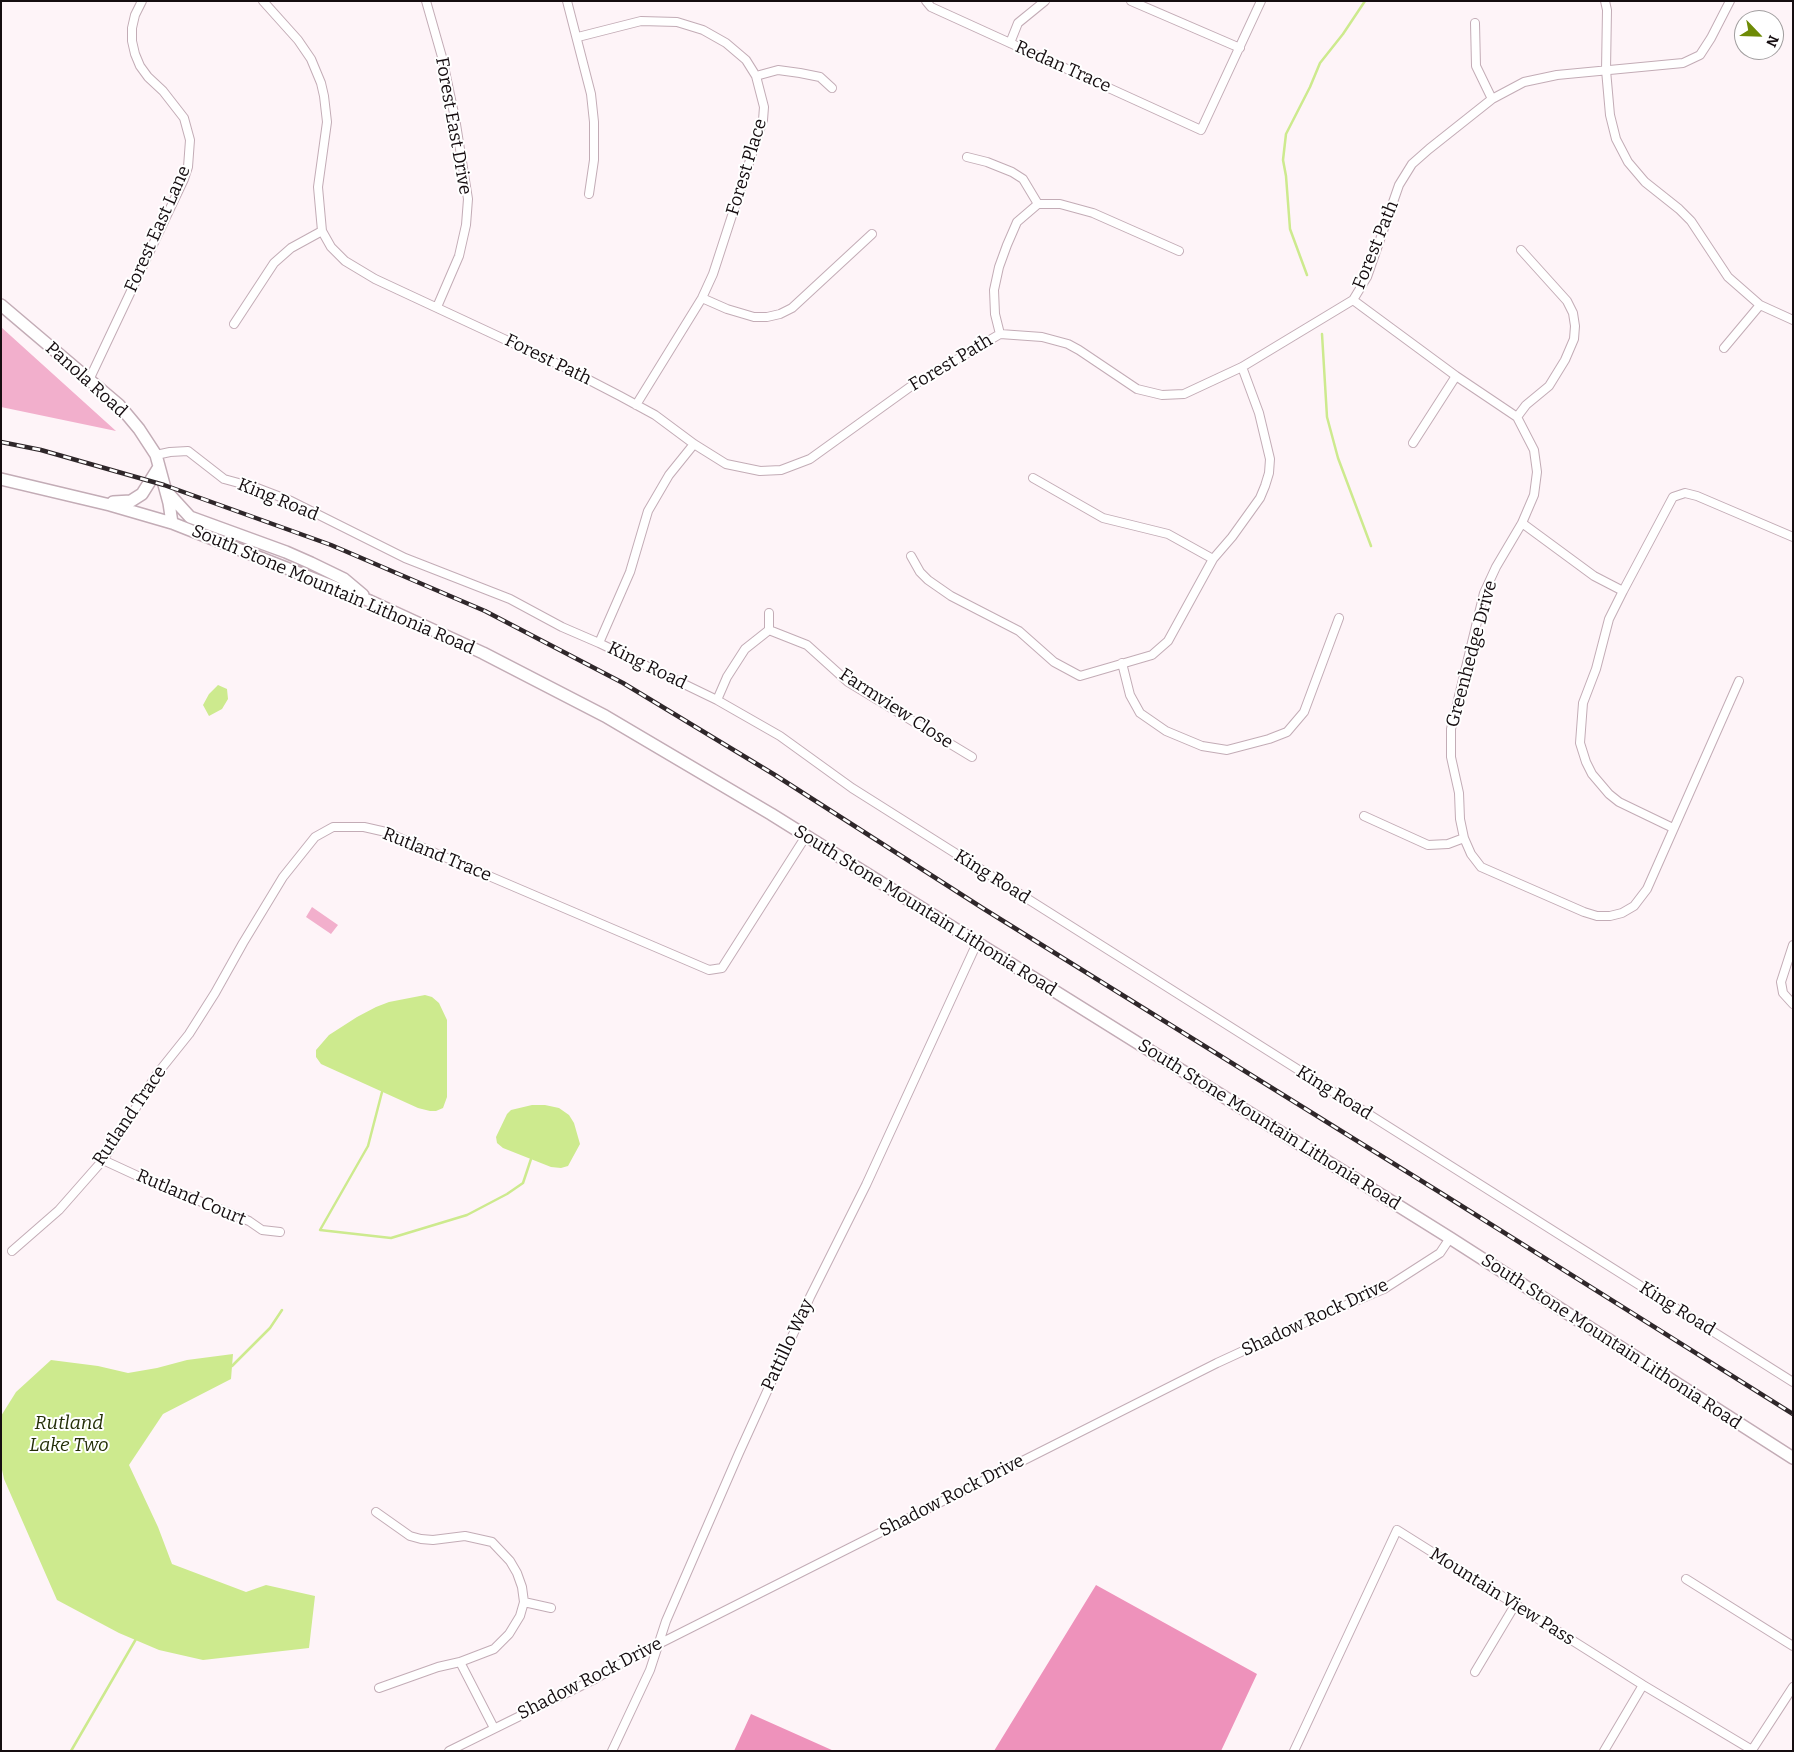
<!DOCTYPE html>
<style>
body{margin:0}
#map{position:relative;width:1794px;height:1752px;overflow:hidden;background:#fef4f8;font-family:Bitter,serif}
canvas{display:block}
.frame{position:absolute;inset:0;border:2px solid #150d10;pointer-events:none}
.north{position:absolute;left:1734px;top:10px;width:50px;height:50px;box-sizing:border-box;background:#fff;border:1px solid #a19e9f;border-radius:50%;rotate:114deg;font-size:14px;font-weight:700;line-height:20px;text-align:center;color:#150d10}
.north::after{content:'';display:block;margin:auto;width:18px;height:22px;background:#6e8b06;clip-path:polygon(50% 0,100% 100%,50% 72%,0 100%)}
</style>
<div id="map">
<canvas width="1794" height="1752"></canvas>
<div class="frame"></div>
<div class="north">N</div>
</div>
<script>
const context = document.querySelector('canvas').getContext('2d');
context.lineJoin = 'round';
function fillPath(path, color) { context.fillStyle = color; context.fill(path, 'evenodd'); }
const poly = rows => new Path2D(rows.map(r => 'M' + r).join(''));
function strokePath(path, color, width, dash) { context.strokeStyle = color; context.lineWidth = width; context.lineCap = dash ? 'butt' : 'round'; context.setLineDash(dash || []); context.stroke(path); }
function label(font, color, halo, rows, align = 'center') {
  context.font = font + ' Bitter,serif'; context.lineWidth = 4; context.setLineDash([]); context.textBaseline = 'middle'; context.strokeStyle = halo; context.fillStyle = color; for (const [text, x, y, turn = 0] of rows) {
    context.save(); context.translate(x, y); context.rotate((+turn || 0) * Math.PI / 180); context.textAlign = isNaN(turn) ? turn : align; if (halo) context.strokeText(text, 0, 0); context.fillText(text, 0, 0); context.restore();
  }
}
fillPath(poly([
 [1,327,116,431,1,407],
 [312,907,338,925,331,934,306,917]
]), '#f2afcc');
fillPath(poly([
 [1096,1585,1257,1674,1221,1751,994,1751],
 [751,1714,834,1751,734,1751]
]), '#ee92bb');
fillPath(poly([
 [218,685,227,689,228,699,222,709,209,716,203,705,209,694],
 [425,995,432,997,439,1003,447,1020,447,1097,443,1108,436,1111,430,1111,418,1108,321,1064,316,1057,316,1050,329,1035,357,1017,376,1007,389,1002],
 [532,1105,545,1105,559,1108,569,1115,574,1123,580,1144,568,1166,561,1168,551,1167,503,1148,497,1143,496,1137,507,1114,511,1110],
 [233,1354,231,1379,163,1414,129,1465,158,1527,172,1564,246,1592,266,1585,315,1596,309,1648,203,1660,159,1650,119,1633,57,1600,4,1479,1,1465,1,1416,16,1392,51,1360,98,1366,128,1373,157,1368,187,1360]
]), '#cdea8e');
strokePath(poly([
 [1307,275,1290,229,1286,176,1283,160,1286,134,1310,87,1320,63,1343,34,1365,1],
 [1322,334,1327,417,1338,458,1371,546],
 [382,1092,368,1146,320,1230,391,1238,467,1215,507,1194,523,1183,531,1159],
 [232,1366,270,1328,282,1310],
 [71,1751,136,1639]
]), '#cdea8e', 2.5);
const minor = poly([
 [263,1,298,40,311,59,321,83,324,96,327,122,318,187,322,231,331,247,345,261,375,279,564,367,620,396,655,415,694,444,726,464,760,471,781,470,810,459,910,387,1000,334,1042,337,1068,344,1079,350,1137,389,1162,395,1184,394,1242,367,1353,300,1367,277,1399,185,1412,164,1429,149,1492,99,1524,82,1557,75,1683,63,1700,55,1711,38,1730,1],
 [426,1,442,57,455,118,468,199,466,225,459,256,437,307],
 [567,1,591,94,594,122,594,160,589,194],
 [926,1,931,7,1201,130,1261,1],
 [1131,1,1240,48],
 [1605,1,1607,10,1606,70,1610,115,1616,139,1628,162,1645,182,1679,209,1691,221,1728,277,1760,305,1793,320],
 [1475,23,1476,66,1492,99],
 [578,37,641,21,677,22,703,30,726,43,746,60,756,76,764,107,763,120,713,274,702,298,636,405],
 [1010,43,1018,23,1045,1],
 [756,76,778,70,800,73,820,77,832,88],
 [967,157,987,162,1012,172,1023,179,1038,204],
 [702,298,727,309,754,317,767,317,780,314,792,308,872,234],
 [1353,300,1456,376,1517,417,1534,450,1537,472,1534,495,1522,523,1496,567,1484,593,1451,729,1451,757,1459,793,1460,819,1464,838,1471,854,1481,867,1584,912,1597,916,1610,916,1622,913,1634,906,1647,889,1739,681],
 [234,324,274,263,291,248,322,231],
 [1000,334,995,314,994,290,999,267,1007,245,1017,222,1038,204,1060,204,1093,213,1179,251],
 [1724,348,1760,305],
 [89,380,184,179,188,167,190,140,184,118,163,91,148,77,140,66,135,54,132,41,132,28,135,15,142,1],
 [1517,417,1526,405,1549,386,1565,360,1574,339,1575,326,1573,313,1567,301,1521,250],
 [1413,443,1456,376],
 [156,455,170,452,188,451,224,479,257,488,291,501,405,558,510,599,562,627,599,643,717,700,780,736,852,788,1793,1382],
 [1033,478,1103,518,1168,534,1213,559],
 [1522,523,1594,576,1623,591,1609,619,1596,669,1583,703,1580,743,1586,762,1592,774,1609,794,1619,802,1673,828],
 [911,556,920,572,928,580,951,596,1019,631,1054,662,1080,676,1152,655,1168,641,1213,559,1232,537,1260,498,1265,486,1269,473,1270,459,1259,413,1242,367],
 [1623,591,1673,497,1685,493,1697,496,1793,537],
 [769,613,769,630],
 [769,630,807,645,848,682,972,757],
 [599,643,630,572,648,511,669,475,694,444],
 [1122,663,1130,695,1140,713,1166,731,1202,746,1227,750,1269,739,1287,732,1304,712,1339,618],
 [717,700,727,677,745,649,769,630],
 [1364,816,1428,845,1448,844,1464,838],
 [1793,945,1781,982,1783,993,1793,1004],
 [103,1160,142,1178,249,1221,262,1230,280,1232],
 [12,1251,59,1210,103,1160,157,1074,189,1034,215,993,243,943,283,877,315,837,333,827,364,827,386,832,709,970,722,968,806,836],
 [376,1512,410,1536,421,1539,433,1540,465,1536,492,1542,510,1561,517,1573,522,1587,524,1602,520,1616,509,1634,494,1649,460,1662,438,1667,379,1688],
 [1686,1579,1793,1646],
 [524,1602,551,1608],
 [460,1662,494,1728],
 [1475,1672,1515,1605],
 [449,1751,595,1679,627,1660,1217,1363,1306,1322,1384,1289,1440,1253,1450,1238],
 [612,1751,650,1670,666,1621,739,1453,810,1297,866,1185,977,943],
 [1294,1751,1397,1530,1643,1685,1752,1750,1793,1687],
 [1604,1751,1643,1685]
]);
const secondary = poly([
 [1,305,119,405,139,429,156,455,169,503,172,523],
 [1,479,110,505,172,523,370,601,483,653,605,716,771,814,1450,1238,1793,1458],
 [168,493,190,517,286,552,311,563,344,579,363,595],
 [113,502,131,501,142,494,159,467]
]);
strokePath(minor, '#c3acb6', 10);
strokePath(secondary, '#c3acb6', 14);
strokePath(minor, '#fff', 8);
strokePath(secondary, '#fff', 11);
const rail = poly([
 [1,442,41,450,164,485,331,545,485,611,623,683,775,775,984,909,1441,1193,1793,1414]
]);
strokePath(rail, '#2f272a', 4.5);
strokePath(rail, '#fff', 2.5, [8]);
label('18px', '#150d10', '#fff', [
 ["Redan Trace",1063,67,24],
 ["Forest East Drive",453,126,80],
 ["Forest Place",747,167,-73],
 ["Forest East Lane",158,229,-66],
 ["Forest Path",1376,245,-68],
 ["Forest Path",548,360,26],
 ["Forest Path",951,363,-31],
 ["Panola Road",86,380,42],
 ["King Road",278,500,22],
 ["South Stone Mountain Lithonia Road",333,590,23],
 ["Greenhedge Drive",1472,654,-75],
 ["King Road",647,666,26],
 ["Farmview Close",896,709,33],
 ["Rutland Trace",437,855,22],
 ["King Road",992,877,32],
 ["South Stone Mountain Lithonia Road",925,911,32],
 ["King Road",1334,1093,32],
 ["Rutland Trace",130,1116,-56],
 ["South Stone Mountain Lithonia Road",1269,1125,32],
 ["Rutland Court",191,1198,23],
 ["King Road",1677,1309,32],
 ["Shadow Rock Drive",1315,1318,-25],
 ["South Stone Mountain Lithonia Road",1611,1342,33],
 ["Pattillo Way",788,1345,-65],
 ["Shadow Rock Drive",952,1496,-27],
 ["Mountain View Pass",1502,1597,32],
 ["Shadow Rock Drive",590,1679,-27]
]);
label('italic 19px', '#242f08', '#fff', [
 ["Rutland",69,1424],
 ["Lake Two",69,1446]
]);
</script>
